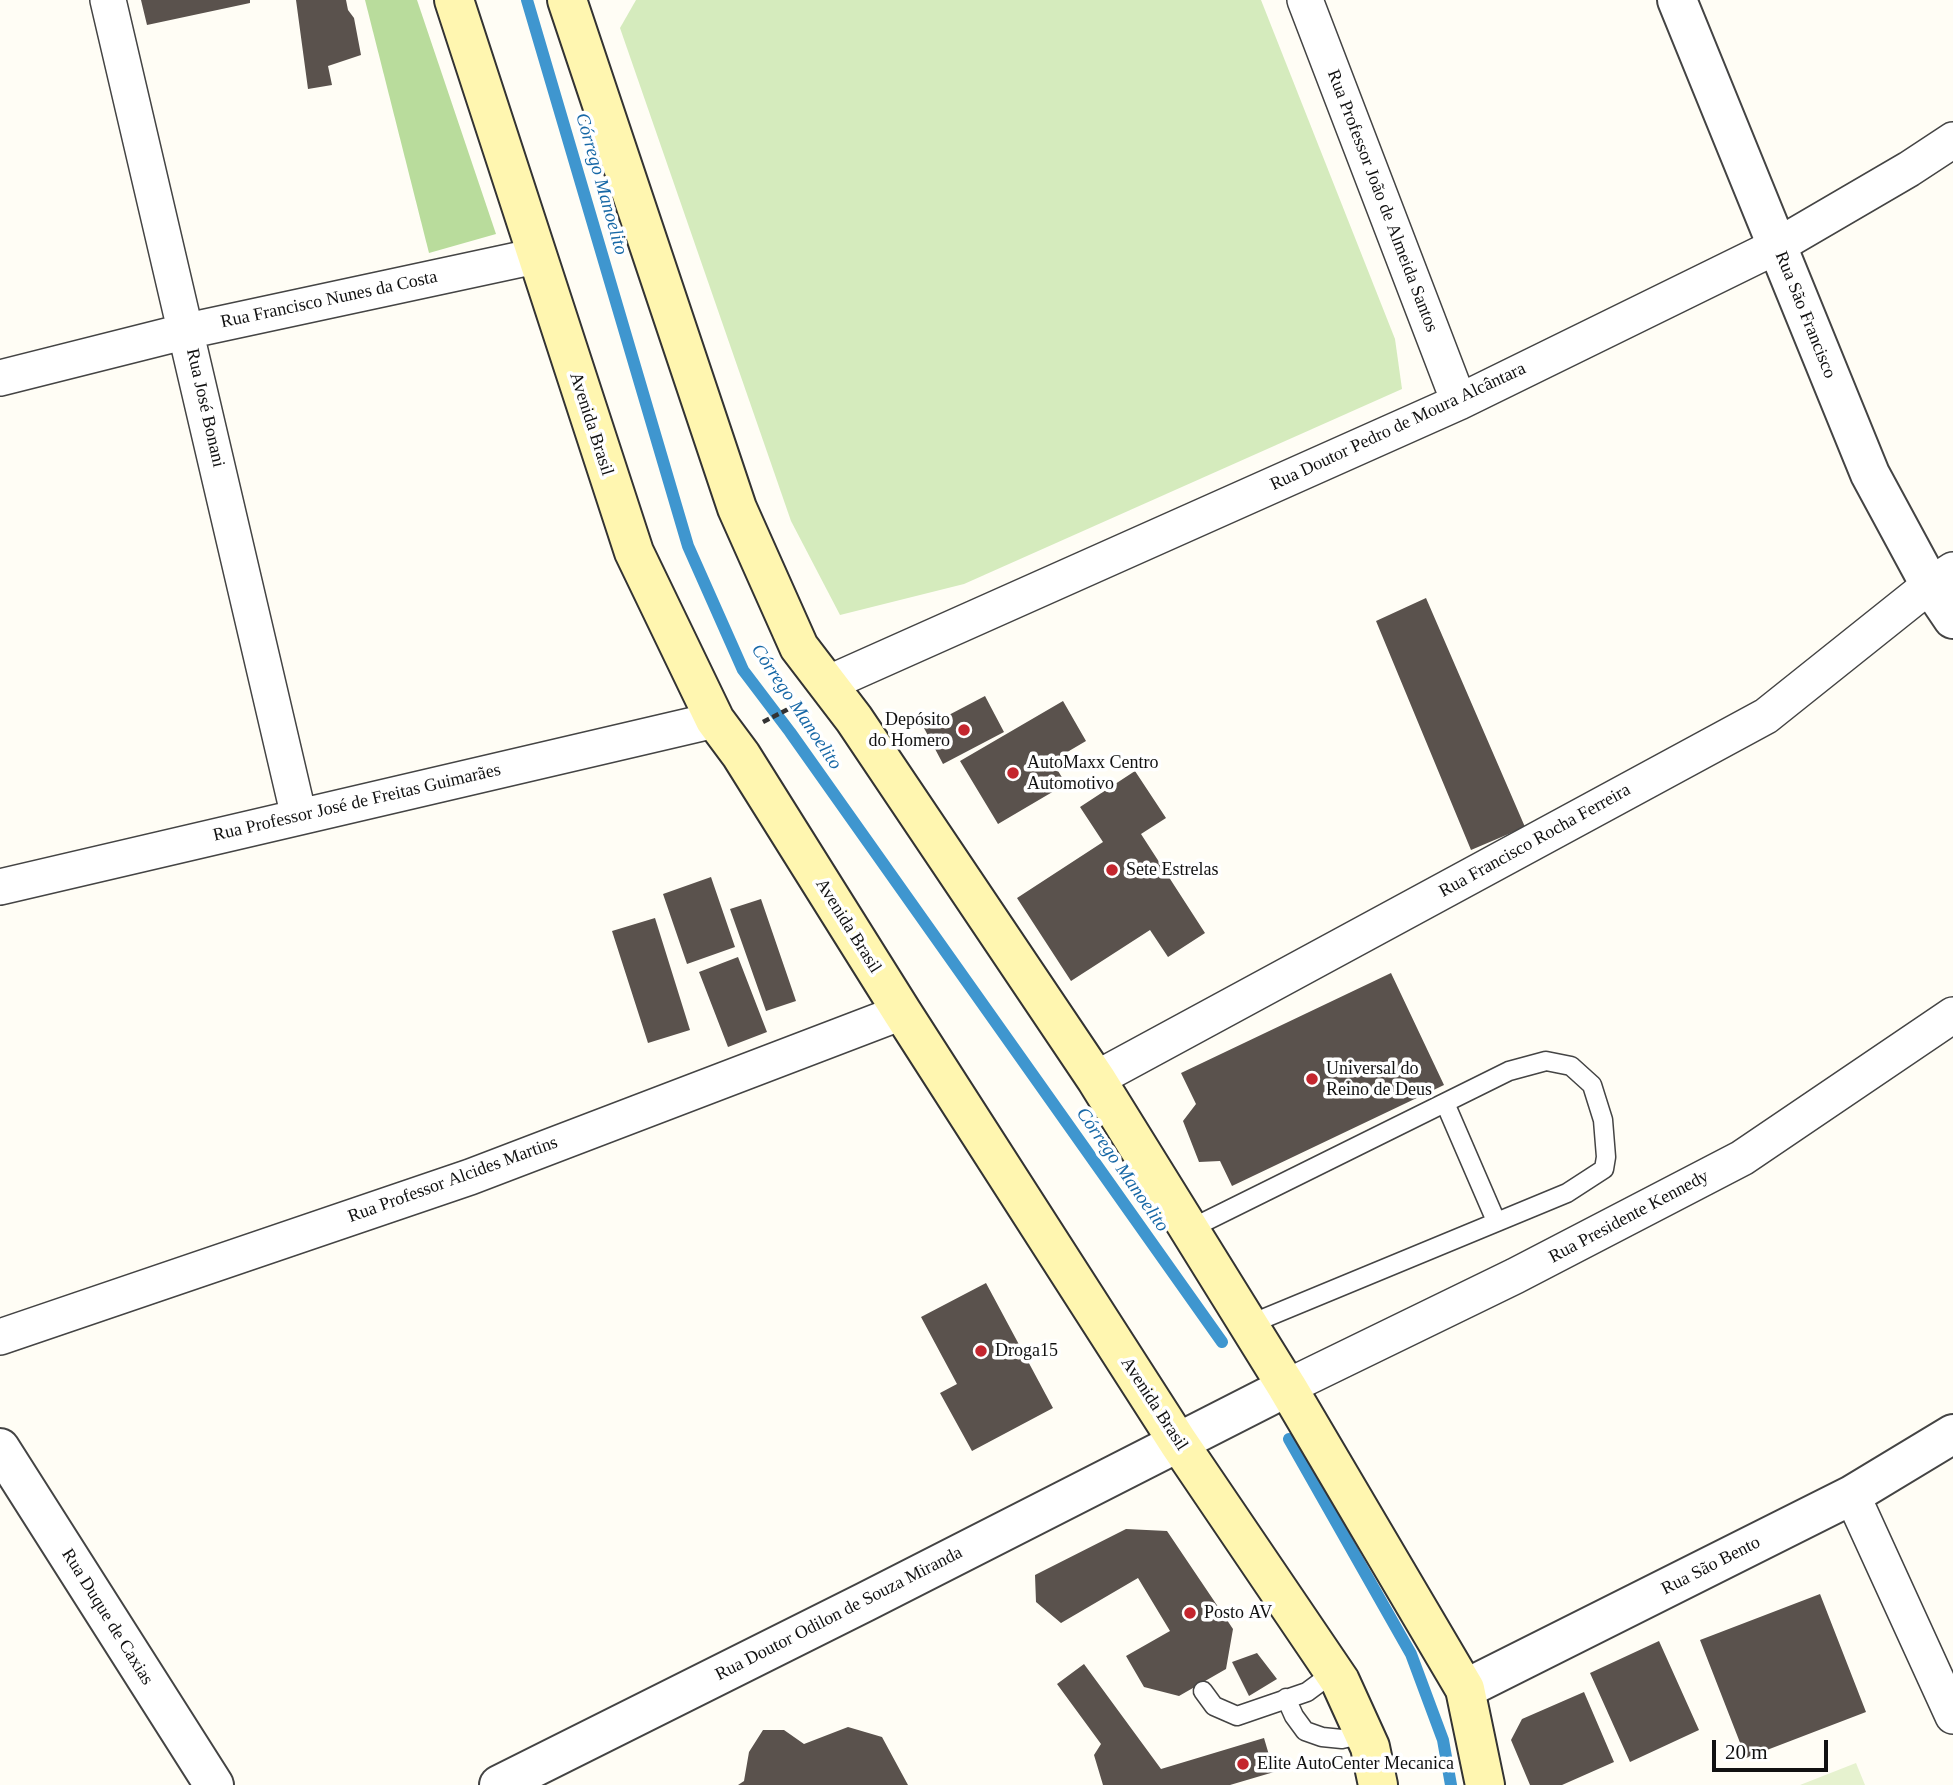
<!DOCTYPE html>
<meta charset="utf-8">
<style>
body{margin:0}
#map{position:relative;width:1953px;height:1785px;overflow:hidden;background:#fffdf5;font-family:Georgia,serif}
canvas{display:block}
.scale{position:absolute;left:1712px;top:1740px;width:116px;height:32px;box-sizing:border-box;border:4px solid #111;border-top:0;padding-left:9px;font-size:21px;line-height:24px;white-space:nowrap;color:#111;-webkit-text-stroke:5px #fff;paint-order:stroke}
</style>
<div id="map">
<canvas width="1953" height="1785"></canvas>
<div class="scale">20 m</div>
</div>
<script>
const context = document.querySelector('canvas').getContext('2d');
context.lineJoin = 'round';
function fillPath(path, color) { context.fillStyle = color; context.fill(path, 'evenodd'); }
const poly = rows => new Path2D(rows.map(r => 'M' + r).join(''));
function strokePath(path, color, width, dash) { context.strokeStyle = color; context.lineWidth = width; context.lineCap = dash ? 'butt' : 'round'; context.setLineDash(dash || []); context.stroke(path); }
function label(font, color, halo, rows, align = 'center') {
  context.font = font + ' Georgia,serif'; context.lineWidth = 7; context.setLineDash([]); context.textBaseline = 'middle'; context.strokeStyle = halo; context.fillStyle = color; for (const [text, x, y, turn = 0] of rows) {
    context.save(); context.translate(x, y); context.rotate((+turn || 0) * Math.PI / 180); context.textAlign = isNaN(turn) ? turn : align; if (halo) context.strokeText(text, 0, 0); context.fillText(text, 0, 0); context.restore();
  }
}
fillPath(poly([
 [636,0,1261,0,1395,339,1402,389,964,584,840,615,791,521,620,28]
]), '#d5ebbd');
fillPath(poly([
 [365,0,417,0,496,234,429,253]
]), '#b9dc9c');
fillPath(poly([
 [1856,1763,1865,1785,1800,1785]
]), '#e6f2cf');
strokePath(poly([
 [527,0,688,546,743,670,790,732,1222,1342],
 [1289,1439,1411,1654,1443,1740,1451,1785]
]), '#3f96cf', 12);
fillPath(poly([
 [141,0,250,0,250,3,147,25],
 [296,0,346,0,348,10,354,18,361,55,328,66,332,85,308,89],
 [1426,598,1525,827,1471,850,1376,621],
 [985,696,1004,732,943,764,924,728],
 [1063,701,1086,741,1052,761,1066,784,998,824,960,761],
 [1135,771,1166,818,1141,834,1205,933,1168,957,1150,930,1071,981,1017,898,1103,842,1080,807],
 [711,877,735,947,687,964,663,894],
 [761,899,796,1001,766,1011,730,909],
 [655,918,690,1030,648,1043,612,931],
 [738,957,767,1032,728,1047,699,972],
 [1391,973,1444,1085,1232,1186,1220,1161,1199,1162,1183,1121,1196,1104,1181,1073],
 [986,1283,1053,1408,972,1451,940,1393,957,1384,921,1317],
 [1126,1529,1167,1531,1233,1629,1226,1669,1179,1696,1144,1687,1126,1656,1170,1631,1138,1578,1061,1623,1036,1602,1035,1575],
 [1820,1594,1866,1712,1746,1758,1700,1640],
 [1659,1641,1699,1730,1630,1762,1590,1673],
 [1257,1653,1277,1679,1249,1696,1232,1662],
 [1084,1664,1161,1769,1264,1738,1274,1772,1230,1785,1103,1785,1094,1755,1101,1744,1057,1684],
 [1584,1692,1614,1762,1562,1785,1530,1785,1511,1740,1522,1719],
 [848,1727,882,1737,908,1785,738,1785,744,1781,749,1752,763,1730,784,1730,804,1744]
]), '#5a524d');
const service = poly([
 [1445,1103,1496,1221],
 [1190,1229,1509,1071,1546,1061,1571,1066,1592,1085,1603,1120,1606,1157,1604,1169,1567,1193,1248,1325],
 [1203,1691,1214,1706,1237,1716,1307,1692,1334,1672],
 [1286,1698,1294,1716,1305,1731,1322,1737,1342,1739,1364,1734]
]);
const minor = poly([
 [108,0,299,817],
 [1305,0,1459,402],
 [0,378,187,331,536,256],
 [827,684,1459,402,1777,246,1909,169,1953,140],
 [0,887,715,720],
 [1096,1079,1766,716,1930,585,1953,570],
 [0,1337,470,1177,902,1012],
 [1287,1387,1515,1276,1742,1158,1953,1015],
 [1852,1495,1953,1716]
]);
const tertiary = poly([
 [1677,0,1870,474,1930,585,1953,619],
 [0,1448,214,1785],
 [1465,1689,1852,1495,1953,1434],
 [499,1785,865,1602,1287,1387]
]);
const secondary = poly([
 [454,0,634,552,715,720,741,755,902,1012,1178,1442,1340,1681,1370,1747,1378,1785],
 [567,0,737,508,799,647,854,719,1096,1079,1287,1387,1465,1689,1485,1785]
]);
strokePath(service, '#444', 21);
strokePath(minor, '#444', 38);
strokePath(tertiary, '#444', 42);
strokePath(secondary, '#333', 42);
strokePath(poly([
 [763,722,796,705]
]), '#333', 4.5, [7, 3.5]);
strokePath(service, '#fff', 18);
strokePath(minor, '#fff', 35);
strokePath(tertiary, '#fff', 38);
strokePath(secondary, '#fff6b0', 38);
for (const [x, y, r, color] of [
 [964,730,7,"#c4262e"],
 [1013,773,7,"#c4262e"],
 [1112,870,7,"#c4262e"],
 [1312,1079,7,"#c4262e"],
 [981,1351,7,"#c4262e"],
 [1190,1613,7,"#c4262e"],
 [1243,1764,7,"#c4262e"]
]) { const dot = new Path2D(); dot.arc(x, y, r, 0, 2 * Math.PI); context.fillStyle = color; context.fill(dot); strokePath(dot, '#fff', 2.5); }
label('18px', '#111', '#fff', [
 ["Rua Professor João de Almeida Santos",1382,201,69],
 ["Rua Francisco Nunes da Costa",329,300,-12],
 ["Rua São Francisco",1805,315,68],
 ["Rua José Bonani",205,408,77],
 ["Avenida Brasil",591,424,72],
 ["Rua Doutor Pedro de Moura Alcântara",1398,427,-25],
 ["Rua Professor José de Freitas Guimarães",357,803,-13],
 ["Rua Francisco Rocha Ferreira",1535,841,-29],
 ["Avenida Brasil",848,926,58],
 ["Rua Professor Alcides Martins",453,1180,-20],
 ["Rua Presidente Kennedy",1629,1217,-28],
 ["Avenida Brasil",1154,1404,57],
 ["Rua São Bento",1711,1566,-27],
 ["Rua Doutor Odilon de Souza Miranda",839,1614,-27],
 ["Rua Duque de Caxias",107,1617,58]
]);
label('18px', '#111', '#fff', [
 ["Depósito",950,720,"right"],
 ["do Homero",950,741,"right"],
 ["AutoMaxx Centro",1027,763],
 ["Automotivo",1027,784],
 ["Sete Estrelas",1126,870],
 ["Universal do",1326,1069],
 ["Reino de Deus",1326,1090],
 ["Droga15",995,1351],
 ["Posto AV",1204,1613],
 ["Elite AutoCenter Mecanica",1257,1764]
], 'left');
label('italic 19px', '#1768a6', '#fff', [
 ["Córrego Manoelito",601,184,74],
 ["Córrego Manoelito",796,707,56],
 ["Córrego Manoelito",1122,1170,55]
]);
</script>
